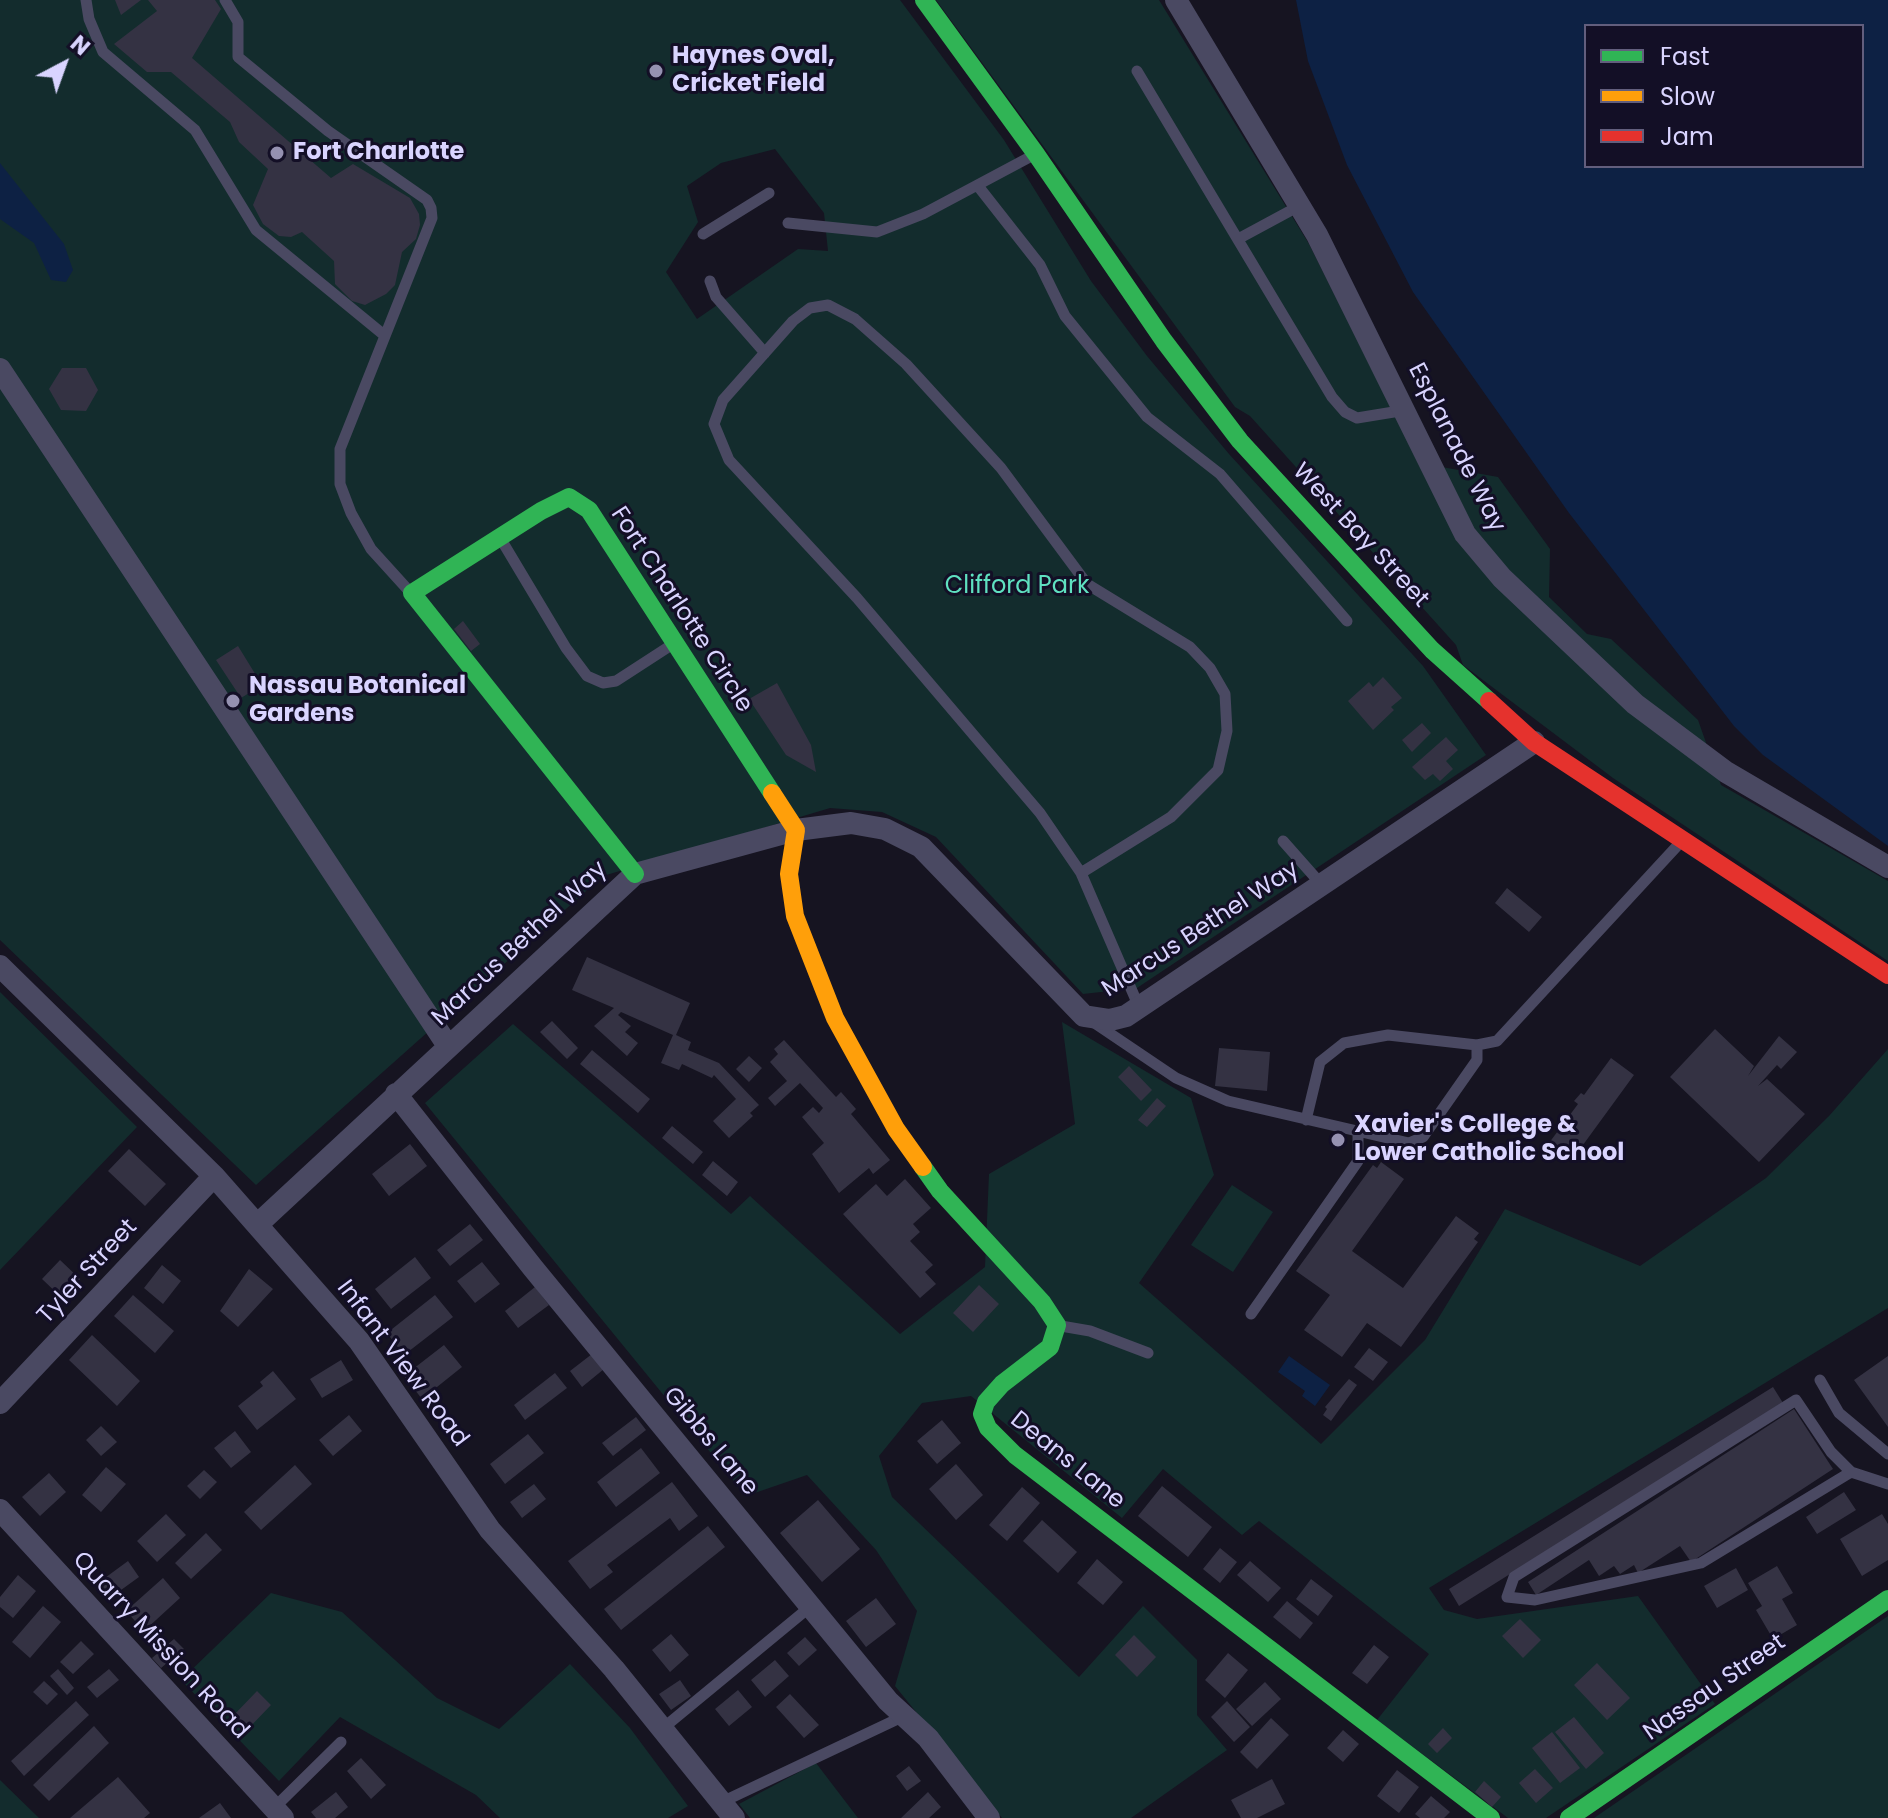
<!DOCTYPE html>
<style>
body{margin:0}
#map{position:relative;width:1888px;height:1818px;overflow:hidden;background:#161421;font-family:Poppins,sans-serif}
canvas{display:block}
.legend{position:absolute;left:1584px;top:24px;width:280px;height:144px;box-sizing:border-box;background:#130f26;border:2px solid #625e7d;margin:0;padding:10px 14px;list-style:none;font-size:24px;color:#d9d4ff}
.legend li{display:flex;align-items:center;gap:16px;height:40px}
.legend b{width:40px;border:2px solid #625e7d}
.north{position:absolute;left:24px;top:24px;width:80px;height:80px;-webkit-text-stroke:6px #130f26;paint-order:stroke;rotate:41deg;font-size:22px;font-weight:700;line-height:32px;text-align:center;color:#d9d4ff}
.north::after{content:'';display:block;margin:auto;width:28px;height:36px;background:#d9d4ff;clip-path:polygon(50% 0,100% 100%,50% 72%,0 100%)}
</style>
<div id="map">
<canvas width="1888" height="1818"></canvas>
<ul class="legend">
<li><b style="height:10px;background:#30b455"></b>Fast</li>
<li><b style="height:10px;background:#ff9f0a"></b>Slow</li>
<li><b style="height:10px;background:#e5322d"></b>Jam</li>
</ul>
<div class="north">N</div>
</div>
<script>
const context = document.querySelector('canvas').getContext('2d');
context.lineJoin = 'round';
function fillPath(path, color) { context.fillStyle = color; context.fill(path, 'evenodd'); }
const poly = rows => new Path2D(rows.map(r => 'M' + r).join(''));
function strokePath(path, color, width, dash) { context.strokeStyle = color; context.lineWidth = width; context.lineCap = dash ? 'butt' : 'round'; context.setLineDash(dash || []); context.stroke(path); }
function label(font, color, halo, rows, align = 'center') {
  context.font = font + ' Poppins,sans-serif'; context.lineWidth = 6; context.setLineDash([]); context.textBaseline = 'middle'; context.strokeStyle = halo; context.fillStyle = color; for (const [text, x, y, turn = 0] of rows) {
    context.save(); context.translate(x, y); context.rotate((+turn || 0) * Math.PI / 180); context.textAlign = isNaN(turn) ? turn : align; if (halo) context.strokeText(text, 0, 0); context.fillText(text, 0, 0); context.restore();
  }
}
fillPath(poly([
 [0,0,900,0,1004,140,1091,281,1147,356,1229,454,1423,666,1486,755,1137,988,1083,994,936,837,882,812,830,808,603,876,256,1185,0,940],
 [775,149,824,213,828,251,798,249,697,319,666,272,698,222,687,186,721,163],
 [936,0,1159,0,1309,244,1419,463,1498,477,1550,549,1549,597,1587,634,1611,639,1698,720,1721,785,1888,881,1888,961,1613,778,1463,665,1456,645,1250,416,1235,407],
 [0,992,137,1127,0,1270],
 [1062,1022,1191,1098,1214,1175,1139,1283,1321,1444,1425,1340,1505,1209,1640,1266,1766,1178,1829,1116,1888,1049,1888,1308,1429,1588,1444,1610,1477,1619,1638,1596,1715,1704,1546,1818,1508,1818,1377,1720,1429,1654,1259,1521,1242,1535,1163,1469,1122,1518,971,1396,922,1403,879,1456,892,1497,1079,1677,1143,1606,1197,1660,1197,1715,1227,1750,1131,1818,1002,1818,895,1686,917,1611,876,1550,807,1475,746,1496,425,1103,513,1024,731,1214,750,1196,900,1334,985,1267,989,1174,1075,1124],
 [1232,1185,1273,1212,1233,1272,1191,1245],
 [271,1593,342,1612,437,1698,499,1729,570,1664,630,1728,688,1806,668,1818,500,1818,476,1795,340,1717,279,1781,181,1680],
 [1888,1616,1888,1818,1594,1818],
 [816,1763,858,1818,750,1818,739,1804],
 [0,1780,39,1818,0,1818]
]), '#132c2d');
fillPath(poly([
 [1296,0,1888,0,1888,846,1763,755,1734,726,1569,513,1413,292,1347,165,1308,61],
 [1586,26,1862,26,1862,166,1586,166],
 [0,163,64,244,73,270,66,282,51,280,34,243,0,219],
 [1289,1356,1330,1385,1315,1406,1302,1396,1305,1391,1278,1372]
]), '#0d2144');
fillPath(poly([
 [115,0,141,0,121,15],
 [148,0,215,0,221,9,192,58,331,178,353,164,410,198,419,214,420,225,416,239,402,252,395,285,386,294,365,305,352,301,335,284,334,261,302,232,291,237,279,236,263,224,253,205,268,169,239,142,230,122,171,72,147,72,114,44,157,11],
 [62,368,86,368,98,390,86,411,61,410,49,389],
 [463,621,480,644,471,651,454,629],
 [238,646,262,685,241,698,216,660],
 [1383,677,1402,698,1391,707,1394,710,1373,730,1348,701,1369,682,1373,687],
 [777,683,811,745,816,772,786,755,749,699],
 [1422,723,1431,733,1412,752,1402,740],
 [1446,737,1458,750,1446,761,1453,769,1440,781,1433,774,1425,780,1412,767],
 [1507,888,1542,917,1529,932,1495,903],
 [587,957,690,1003,676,1035,691,1042,688,1050,719,1063,759,1105,750,1113,753,1116,729,1138,713,1121,736,1099,714,1075,712,1078,682,1064,679,1070,661,1063,673,1035,621,1012,618,1015,631,1026,625,1032,638,1043,627,1056,594,1026,614,1008,572,990],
 [552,1021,578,1048,567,1059,540,1032],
 [1715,1029,1754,1066,1748,1076,1779,1036,1797,1052,1781,1069,1777,1065,1758,1086,1767,1079,1805,1114,1759,1162,1670,1077],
 [784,1040,836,1097,841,1092,856,1109,851,1114,890,1160,873,1174,869,1168,839,1193,812,1154,824,1143,802,1117,813,1107,819,1113,823,1108,800,1083,775,1106,768,1098,787,1081,770,1062,778,1054,774,1049],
 [1219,1048,1270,1052,1267,1091,1215,1086],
 [592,1050,650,1099,638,1113,580,1064],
 [749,1056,762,1068,749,1082,736,1069],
 [1611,1058,1634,1075,1572,1160,1549,1143,1578,1104,1574,1101,1581,1093,1584,1095],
 [1129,1066,1152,1090,1141,1101,1118,1077],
 [1157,1098,1166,1106,1147,1127,1138,1120],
 [672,1126,703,1152,693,1164,662,1138],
 [410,1144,427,1166,389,1196,372,1174],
 [129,1149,166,1184,145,1206,108,1171],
 [713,1161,738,1182,727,1196,702,1175],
 [1381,1162,1404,1179,1352,1251,1403,1288,1456,1216,1479,1233,1474,1239,1478,1242,1401,1347,1367,1323,1342,1357,1304,1330,1330,1295,1296,1271,1373,1165,1377,1168],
 [905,1179,931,1208,913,1224,920,1232,910,1241,933,1265,925,1272,936,1284,920,1298,843,1214,876,1184,887,1196],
 [470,1224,483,1240,450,1266,437,1250],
 [415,1257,431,1278,391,1309,375,1289],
 [60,1260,80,1279,62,1298,42,1279],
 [482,1262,500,1284,475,1303,457,1281],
 [162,1265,181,1281,163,1304,144,1288],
 [249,1269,273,1289,238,1327,220,1311],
 [979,1285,999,1304,973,1332,953,1313],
 [535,1287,549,1305,518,1328,505,1311],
 [133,1295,174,1331,155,1353,114,1316],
 [435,1295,453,1317,404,1355,387,1333],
 [92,1335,140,1381,117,1406,69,1360],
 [444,1345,462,1367,422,1399,404,1376],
 [1369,1348,1388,1362,1373,1381,1354,1367],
 [592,1354,604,1369,582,1387,570,1371],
 [1888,1356,1888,1427,1854,1380],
 [341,1360,353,1380,322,1398,310,1379],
 [273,1371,296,1399,257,1430,238,1406,263,1386,260,1382],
 [555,1373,567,1388,525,1420,514,1405],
 [1349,1379,1357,1385,1331,1421,1323,1415,1327,1409,1325,1407],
 [1773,1387,1783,1403,1459,1606,1449,1589],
 [1794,1409,1833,1469,1691,1562,1680,1546,1638,1573,1634,1565,1620,1574,1614,1566,1599,1576,1589,1560,1536,1595,1528,1582],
 [349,1415,362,1431,333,1456,319,1440],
 [636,1417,646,1430,613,1456,602,1443],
 [942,1420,961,1443,937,1464,917,1441],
 [101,1426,117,1442,101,1456,86,1440],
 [235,1431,251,1452,231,1468,214,1448],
 [528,1434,544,1453,505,1484,490,1464],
 [641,1448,660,1473,616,1507,597,1482],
 [956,1464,983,1495,956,1520,929,1489],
 [295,1465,312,1484,261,1530,244,1512],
 [106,1467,126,1484,101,1512,82,1495],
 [204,1470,217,1482,200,1499,187,1486],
 [49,1473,66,1492,40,1516,22,1497],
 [672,1482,698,1516,679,1531,670,1518,607,1565,613,1572,590,1589,568,1561],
 [534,1484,546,1499,522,1518,510,1502],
 [1162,1486,1212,1527,1188,1557,1138,1516],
 [1022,1487,1040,1503,1007,1541,989,1525],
 [1844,1492,1856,1510,1817,1534,1806,1517],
 [818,1500,860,1549,822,1582,780,1533],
 [166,1514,186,1535,157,1562,137,1541],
 [1882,1514,1888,1524,1888,1560,1862,1576,1840,1539],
 [1042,1520,1077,1552,1058,1573,1023,1541],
 [708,1526,725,1547,621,1630,604,1609],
 [206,1533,222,1550,191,1579,175,1563],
 [1220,1548,1237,1562,1220,1583,1203,1569],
 [1097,1559,1123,1582,1103,1605,1077,1583],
 [128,1561,139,1577,110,1598,98,1583],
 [1250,1561,1281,1588,1268,1602,1237,1575],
 [1777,1566,1793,1593,1782,1599,1797,1625,1773,1639,1756,1610,1762,1606,1748,1583],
 [1736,1568,1748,1590,1717,1608,1704,1586],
 [18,1575,36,1591,13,1618,0,1607,0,1597],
 [163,1578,180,1598,144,1631,126,1611],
 [1311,1579,1333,1596,1318,1616,1296,1599],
 [876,1598,896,1624,866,1647,846,1621],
 [1287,1601,1313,1623,1300,1639,1273,1617],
 [43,1606,61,1622,30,1658,12,1642],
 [1520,1619,1541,1640,1523,1658,1502,1636],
 [671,1634,689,1655,670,1672,652,1650],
 [1134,1635,1156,1657,1137,1677,1115,1655],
 [805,1637,817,1650,799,1666,787,1653],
 [174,1639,184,1649,161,1668,152,1658],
 [81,1641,94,1654,73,1674,60,1662],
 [1374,1645,1389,1657,1367,1684,1352,1673],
 [1228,1653,1248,1670,1225,1698,1205,1680],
 [775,1660,789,1676,765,1697,751,1680],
 [1597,1663,1630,1698,1607,1720,1574,1685],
 [58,1669,74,1688,67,1695,50,1676],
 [109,1669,119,1680,97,1698,87,1687],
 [680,1680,691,1696,671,1710,659,1694],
 [44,1681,58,1694,47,1705,33,1692],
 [1265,1682,1281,1699,1252,1726,1236,1709],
 [738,1690,752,1707,729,1726,715,1709],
 [257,1691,271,1705,246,1731,232,1717],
 [790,1694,819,1725,804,1738,776,1707],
 [76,1701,89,1715,24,1776,11,1761],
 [1227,1701,1250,1727,1234,1742,1211,1717],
 [1574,1717,1604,1753,1586,1769,1555,1732],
 [1271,1718,1289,1735,1257,1769,1240,1752],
 [94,1726,109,1743,49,1801,33,1785],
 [1443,1728,1452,1738,1437,1753,1428,1744],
 [1343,1730,1359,1744,1343,1762,1327,1748],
 [1552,1732,1580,1768,1560,1783,1532,1748],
 [361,1758,386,1785,371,1799,347,1771],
 [909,1766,921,1781,907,1791,896,1776],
 [1535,1769,1553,1788,1536,1803,1519,1783],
 [1397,1770,1419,1787,1399,1813,1377,1796],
 [118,1777,150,1813,144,1818,70,1818],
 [1272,1779,1285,1804,1257,1818,1241,1818,1231,1800],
 [1484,1781,1501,1797,1492,1807,1475,1792],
 [336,1792,348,1807,335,1818,316,1818,311,1812],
 [928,1792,941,1807,929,1818,901,1818],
 [1431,1796,1450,1812,1444,1818,1420,1818,1415,1814],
 [220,1803,231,1818,199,1818]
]), '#343243');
strokePath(poly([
 [86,0,89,19,103,52,195,130,256,230,384,335],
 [225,0,238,22,238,57,328,131,427,200,431,208,432,218,340,449,340,484,351,513,371,549,410,592],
 [1137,71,1332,397,1345,412,1357,418,1406,410],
 [978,186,1040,265,1065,316,1147,417,1220,474,1347,621],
 [788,223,877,232,923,214,1028,158],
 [703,234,769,193],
 [1238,239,1301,205],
 [710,281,716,297,765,353],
 [502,541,566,648,587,676,603,683,616,681,673,644],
 [1283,841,1321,884],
 [1081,873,1171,817,1218,770,1227,731,1225,694,1210,668,1190,647,1087,584,1001,468,906,364,855,319,828,305,810,308,793,321,723,400,714,424,729,460,857,598,1040,813,1081,873,1139,1007],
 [1093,1022,1176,1078,1228,1101,1409,1143,1423,1137,1477,1060,1477,1045],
 [1306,1120,1320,1062,1344,1043,1388,1035,1477,1045,1497,1041,1678,845],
 [1251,1314,1358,1161,1358,1132],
 [1061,1326,1090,1331,1148,1353],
 [1820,1380,1839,1413,1888,1454],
 [1851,1472,1701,1563,1535,1600,1507,1597,1514,1577,1796,1400,1831,1452,1851,1472,1888,1484],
 [662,1729,811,1606],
 [722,1802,904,1716],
 [274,1808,341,1742]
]), '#4a4962', 11);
strokePath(poly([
 [1176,0,1317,235,1465,534,1502,578,1635,704,1726,772,1888,867],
 [0,369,448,1046],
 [0,966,214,1176,359,1341,490,1530,614,1669,734,1818],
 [396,1094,533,1268,888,1701,928,1738,989,1818],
 [258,1224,635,874,796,830,851,823,885,829,921,847,1084,1016,1110,1020,1126,1016,1534,742],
 [0,1403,214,1176],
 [0,1510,283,1818]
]), '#4a4962', 22);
strokePath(poly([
 [924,0,1036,154,1164,341,1240,441,1432,650,1489,701],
 [635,874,412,593,541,511,569,497,589,510,772,793],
 [923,1167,940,1191,1042,1302,1057,1325,1050,1347,1002,1384,986,1402,982,1414,988,1428,1015,1455,1491,1818],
 [1569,1818,1888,1599]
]), '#30b455', 18);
strokePath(poly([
 [772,793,796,830,789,874,795,916,835,1018,896,1129,923,1167]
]), '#ff9f0a', 18);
strokePath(poly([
 [1489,701,1534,742,1888,975]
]), '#e5322d', 18);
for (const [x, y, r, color] of [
 [656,71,8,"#9591b1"],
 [277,153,8,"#9591b1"],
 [233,701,8,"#9591b1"],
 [1338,1140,8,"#9591b1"]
]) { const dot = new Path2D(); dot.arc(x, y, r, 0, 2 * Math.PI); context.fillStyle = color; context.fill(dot); strokePath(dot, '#130f26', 3); }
label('bold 24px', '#d9d4ff', '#130f26', [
 ["Haynes Oval,",672,57],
 ["Cricket Field",672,85],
 ["Fort Charlotte",293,153],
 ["Nassau Botanical",249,687],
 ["Gardens",249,715],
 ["Xavier's College &",1354,1126],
 ["Lower Catholic School",1354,1154]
], 'left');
label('24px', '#d9d4ff', '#130f26', [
 ["Esplanade Way",1456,448,63],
 ["West Bay Street",1360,536,47],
 ["Fort Charlotte Circle",681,610,57],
 ["Marcus Bethel Way",1201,930,-33],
 ["Marcus Bethel Way",520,944,-43],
 ["Tyler Street",88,1272,-47],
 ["Infant View Road",402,1364,53],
 ["Gibbs Lane",710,1442,50],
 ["Deans Lane",1067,1461,39],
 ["Quarry Mission Road",160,1646,47],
 ["Nassau Street",1715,1688,-35]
]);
label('24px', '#5fe0c0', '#130f26', [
 ["Clifford Park",1017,587]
]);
</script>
